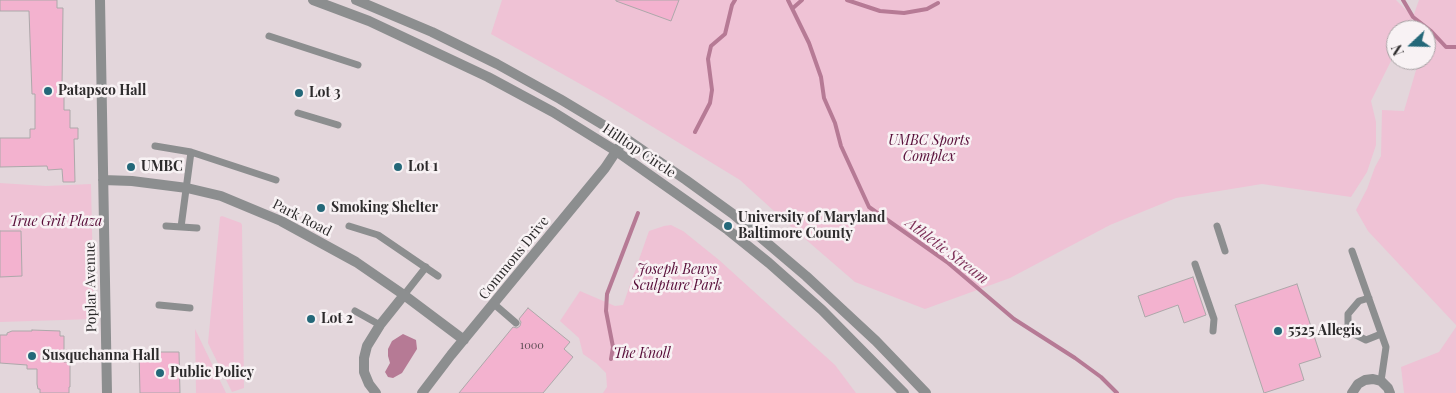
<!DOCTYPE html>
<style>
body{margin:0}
#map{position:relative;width:1456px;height:393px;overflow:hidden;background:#eae5e7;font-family:"Playfair Display",serif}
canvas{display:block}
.north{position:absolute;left:1386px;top:20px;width:50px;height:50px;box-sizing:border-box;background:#f8f2f4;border:1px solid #a7a2a4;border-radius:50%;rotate:249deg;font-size:14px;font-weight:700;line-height:20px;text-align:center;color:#2d2b2c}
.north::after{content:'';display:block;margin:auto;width:18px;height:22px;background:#246879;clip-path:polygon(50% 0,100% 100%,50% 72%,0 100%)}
</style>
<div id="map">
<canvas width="1456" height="393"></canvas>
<div class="north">N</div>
</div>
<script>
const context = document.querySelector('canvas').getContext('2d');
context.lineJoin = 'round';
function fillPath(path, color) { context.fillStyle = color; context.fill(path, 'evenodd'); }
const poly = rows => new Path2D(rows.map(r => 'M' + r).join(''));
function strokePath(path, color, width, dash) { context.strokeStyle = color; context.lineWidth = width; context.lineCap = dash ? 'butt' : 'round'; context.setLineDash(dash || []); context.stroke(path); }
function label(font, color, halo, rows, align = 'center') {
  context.font = font + ' "Playfair Display",serif'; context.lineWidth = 5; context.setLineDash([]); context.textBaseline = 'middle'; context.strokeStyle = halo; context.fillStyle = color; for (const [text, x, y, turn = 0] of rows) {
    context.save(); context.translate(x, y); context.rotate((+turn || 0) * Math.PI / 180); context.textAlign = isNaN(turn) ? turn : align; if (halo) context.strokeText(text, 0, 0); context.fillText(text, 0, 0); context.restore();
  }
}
fillPath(poly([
 [0,0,1456,0,1456,393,0,393],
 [1396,30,1426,30,1426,60,1396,60]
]), '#e3d6db');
fillPath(poly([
 [502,0,1396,0,1413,17,1419,0,1456,0,1456,325,1368,231,1356,210,1367,189,1375,167,1381,156,1382,110,1404,111,1419,60,1426,60,1426,30,1415,30,1413,18,1406,30,1396,30,1396,51,1371,101,1376,122,1376,145,1367,172,1351,197,1262,184,1176,198,1110,225,1010,278,925,309,855,282,796,231,740,180,607,99,491,34],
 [0,183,46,186,91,184,94,319,0,322,0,277,22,276,21,231,0,231],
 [222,216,241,223,242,225,244,388,232,392,208,343,220,217],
 [671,225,683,231,719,260,835,365,856,393,603,393,607,387,606,373,596,363,583,354,579,338,560,321,580,291,615,306,623,305,649,231,664,226],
 [1456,327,1456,393,1404,393,1401,367,1439,352],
 [195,329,226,393,196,393]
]), '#efc2d5');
fillPath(poly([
 [403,334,416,340,417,349,402,373,393,378,388,377,385,372,390,363,388,356,388,349,392,341]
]), '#b67a95');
strokePath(poly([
 [788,0,809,43,821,77,824,98,835,123,841,146,869,207,947,262,1014,319,1075,358,1101,377,1117,393],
 [847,0,880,11,904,13,927,9,938,3],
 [1403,0,1413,17,1431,31,1446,47,1456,47],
 [793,8,802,0],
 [695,132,710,103,712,90,708,59,711,46,725,34,732,5,735,0],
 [611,359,613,347,606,311,607,294,638,213]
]), '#b67a95', 4);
const building = poly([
 [0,0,57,0,57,8,63,8,62,88,64,88,64,110,70,110,70,128,78,128,78,139,74,139,75,182,63,182,62,169,48,170,47,166,0,167,0,138,30,138,30,129,35,129,35,94,32,94,29,11,0,11,0,0],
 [616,0,679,0,671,21,616,1,616,0],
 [0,231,21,231,22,276,0,277,0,231],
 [1193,277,1206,315,1184,323,1178,305,1145,317,1138,296,1193,277],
 [1297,284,1321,357,1299,364,1304,380,1264,393,1235,305,1297,284],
 [528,308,570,342,564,349,573,357,543,393,459,393,513,327,517,328,520,326,521,322,519,319,528,308],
 [32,330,60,331,60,336,64,336,64,362,69,362,69,365,70,365,70,387,69,387,69,393,40,393,40,389,38,389,37,384,37,369,27,369,27,365,0,363,0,335,7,335,7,333,12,331,32,331,32,330],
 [139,352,179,352,180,393,140,393,139,352]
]);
fillPath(building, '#f3b2cf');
strokePath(building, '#ada8aa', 1);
strokePath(poly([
 [269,36,358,65],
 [298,113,338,125],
 [155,146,191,152,276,180],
 [166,226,197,228],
 [349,226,378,235,438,276],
 [1217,226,1225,251],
 [181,227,191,152],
 [1352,251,1386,347,1381,381],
 [1195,264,1214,319,1213,331],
 [404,295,426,267],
 [1369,298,1359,301,1348,314,1348,326,1354,334,1366,340,1381,334],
 [494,304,516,323],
 [159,305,190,308],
 [355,311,380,325]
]), '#8c8e8f', 7);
strokePath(poly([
 [100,0,107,393],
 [103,180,132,181,187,188,221,196,281,221,356,262,404,295,464,340],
 [376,393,369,384,364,372,364,358,367,346,380,325,404,295],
 [422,393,451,355,605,168,625,138],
 [1352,393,1358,384,1365,380,1373,379,1381,381,1388,388,1390,393]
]), '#8c8e8f', 10);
strokePath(poly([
 [313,0,369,21,488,77,553,112,616,151,728,230,769,263,822,310,904,393],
 [356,0,432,32,497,64,560,99,625,138,686,180,733,214,806,276,876,341,926,393]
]), '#8c8e8f', 10);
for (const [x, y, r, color] of [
 [48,91,5,"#246879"],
 [299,93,5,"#246879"],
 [131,167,5,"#246879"],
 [398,167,5,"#246879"],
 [321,208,5,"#246879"],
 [728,226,5,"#246879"],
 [311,319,5,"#246879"],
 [1278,331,5,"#246879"],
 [32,356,5,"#246879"],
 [160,373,5,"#246879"]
]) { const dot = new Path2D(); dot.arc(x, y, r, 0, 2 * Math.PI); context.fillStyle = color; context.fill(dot); strokePath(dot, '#f8f2f4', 2); }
label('11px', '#5e4d55', null, [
 ["1000",532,346]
]);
label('bold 14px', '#2d2b2c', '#f8f2f4', [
 ["Patapsco Hall",58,91],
 ["Lot 3",309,93],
 ["UMBC",141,167],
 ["Lot 1",408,167],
 ["Smoking Shelter",331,208],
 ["University of Maryland",738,218],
 ["Baltimore County",738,234],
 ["Lot 2",321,319],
 ["5525 Allegis",1288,331],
 ["Susquehanna Hall",42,356],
 ["Public Policy",170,373]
], 'left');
label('italic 14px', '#570d38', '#f8f2f4', [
 ["UMBC Sports",929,141],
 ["Complex",929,157],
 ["True Grit Plaza",56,222],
 ["Joseph Beuys",677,270],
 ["Sculpture Park",677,286],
 ["The Knoll",642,354]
]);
label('14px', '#2d2b2c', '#f8f2f4', [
 ["Hilltop Circle",639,151,34],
 ["Park Road",302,218,27],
 ["Commons Drive",514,258,-51],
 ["Poplar Avenue",91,287,-91]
]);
label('italic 15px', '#81355c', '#f8f2f4', [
 ["Athletic Stream",947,251,37]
]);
</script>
